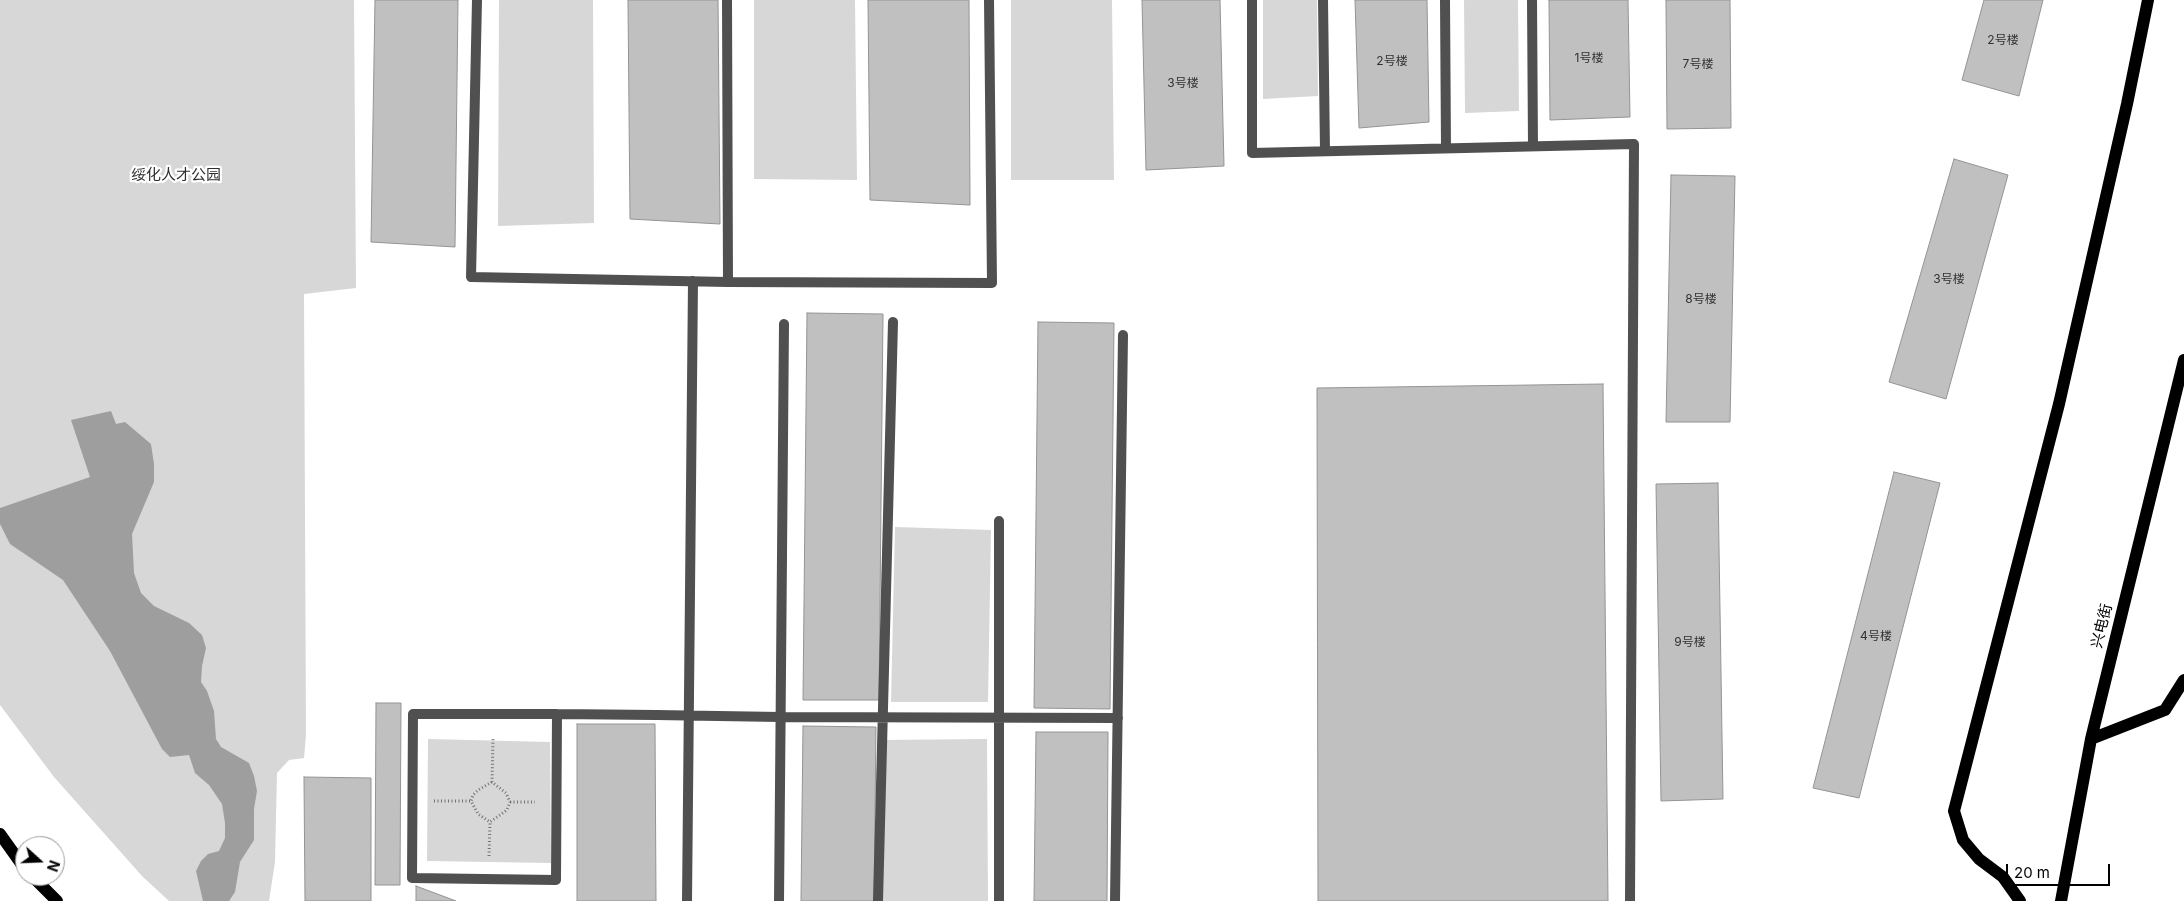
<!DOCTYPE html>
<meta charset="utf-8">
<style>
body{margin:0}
#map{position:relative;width:2184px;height:901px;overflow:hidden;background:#fff;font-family:Inter,sans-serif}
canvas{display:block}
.north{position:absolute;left:15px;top:836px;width:50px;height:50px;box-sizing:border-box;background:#fff;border:1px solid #999;border-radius:50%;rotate:110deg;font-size:14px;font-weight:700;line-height:20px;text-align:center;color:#000}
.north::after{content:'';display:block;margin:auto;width:18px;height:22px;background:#000;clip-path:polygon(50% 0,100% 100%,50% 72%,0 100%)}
.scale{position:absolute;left:2006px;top:864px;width:104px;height:22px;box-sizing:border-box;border:2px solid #000;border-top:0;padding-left:6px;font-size:15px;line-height:18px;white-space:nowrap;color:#000;-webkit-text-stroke:4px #fff;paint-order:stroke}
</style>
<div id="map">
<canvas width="2184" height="901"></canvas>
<div class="north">N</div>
<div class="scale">20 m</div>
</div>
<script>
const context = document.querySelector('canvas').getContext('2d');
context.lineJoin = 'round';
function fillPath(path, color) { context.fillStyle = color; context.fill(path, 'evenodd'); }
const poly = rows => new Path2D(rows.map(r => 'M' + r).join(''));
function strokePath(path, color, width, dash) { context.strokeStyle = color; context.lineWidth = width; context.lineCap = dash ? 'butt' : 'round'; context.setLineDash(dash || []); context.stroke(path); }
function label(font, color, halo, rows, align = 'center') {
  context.font = font + ' Inter,"Noto Sans SC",sans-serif'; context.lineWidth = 4.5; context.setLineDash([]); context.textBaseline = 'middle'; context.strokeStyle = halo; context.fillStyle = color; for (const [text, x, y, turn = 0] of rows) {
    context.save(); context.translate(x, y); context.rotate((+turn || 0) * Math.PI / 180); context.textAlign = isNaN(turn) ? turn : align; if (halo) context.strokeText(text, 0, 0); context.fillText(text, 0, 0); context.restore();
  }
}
fillPath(poly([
 [0,0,354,0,356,288,304,294,306,735,304,758,289,760,277,773,275,862,269,901,169,901,142,876,54,777,0,705],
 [499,0,593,0,594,223,498,226],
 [754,0,855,0,857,180,754,179],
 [1011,0,1112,0,1114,180,1011,180],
 [1263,0,1317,0,1318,96,1263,99],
 [1464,0,1518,0,1519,111,1465,113],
 [895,527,991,530,988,702,891,702],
 [428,739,550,742,551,863,427,861],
 [987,739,988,901,878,901,881,740]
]), '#d7d7d7');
fillPath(poly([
 [111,411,116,424,125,422,151,444,154,464,154,482,132,534,134,573,141,593,154,606,189,623,202,635,206,648,202,666,201,682,207,691,214,711,216,739,221,747,249,763,254,776,257,791,254,809,254,840,240,862,235,892,229,901,203,901,196,871,201,861,208,854,219,851,225,838,225,823,222,804,209,785,195,773,189,755,170,757,162,749,110,651,63,580,10,544,0,524,0,508,90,477,71,420]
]), '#9e9e9e');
const building = poly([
 [375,0,458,0,455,247,371,242,375,0],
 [628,0,718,0,720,224,630,219,628,0],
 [868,0,969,0,970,205,870,200,868,0],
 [1142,0,1220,0,1224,166,1146,170,1142,0],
 [1355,0,1427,0,1429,122,1359,128,1355,0],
 [1549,0,1628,0,1630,117,1550,120,1549,0],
 [1666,0,1730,0,1731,128,1667,129,1666,0],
 [1984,0,2043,0,2019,96,1962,80,1984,0],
 [1954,159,2008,175,1946,399,1889,382,1954,159],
 [1671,175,1735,176,1730,422,1666,422,1671,175],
 [807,313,883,314,879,700,803,700,807,313],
 [1038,322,1114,323,1110,709,1034,708,1038,322],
 [1603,384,1608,901,1318,901,1317,388,1603,384],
 [1894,472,1940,483,1859,798,1813,788,1894,472],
 [1718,483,1723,799,1661,801,1656,484,1718,483],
 [376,703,401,703,400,885,375,885,376,703],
 [577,724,655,724,656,901,577,901,577,724],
 [803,726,876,727,874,901,801,901,803,726],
 [1036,732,1108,732,1107,901,1034,901,1036,732],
 [304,777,371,778,371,901,305,901,304,777],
 [416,886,456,901,416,901,416,886]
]);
fillPath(building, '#c0c0c0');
strokePath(building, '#949494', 1);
strokePath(poly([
 [492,782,478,790,473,795,471,801,478,814,490,822,507,810,510,802,506,793,492,782,493,738],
 [434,801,471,801],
 [510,802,535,802],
 [489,856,490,822]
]), '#727272', 3, [1, 2.5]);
strokePath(poly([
 [477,0,471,277,728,282,992,283,989,0],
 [727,0,728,282],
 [1252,0,1252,153,1634,144,1630,901],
 [1323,0,1325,151],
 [1445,0,1446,148],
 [1532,0,1533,146],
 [557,714,556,880,412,878,413,714,557,714,656,715,780,717,1118,718],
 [687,901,693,281],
 [779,901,784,324],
 [878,901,893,322],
 [999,901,999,521],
 [1115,901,1123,335]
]), '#505050', 10);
strokePath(poly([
 [2091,739,2165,710,2184,680],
 [0,834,25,869],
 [32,876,57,901],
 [2020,901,2003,877,1979,859,1963,840,1954,811,2059,404,2127,104,2148,0],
 [2061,901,2091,739,2184,360]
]), '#000', 12);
label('12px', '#303030', null, [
 ["2号楼",2003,40],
 ["1号楼",1589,58],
 ["2号楼",1392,61],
 ["7号楼",1698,64],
 ["3号楼",1183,83],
 ["3号楼",1949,279],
 ["8号楼",1701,299],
 ["4号楼",1876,636],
 ["9号楼",1690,642]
]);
label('15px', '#2e2e2e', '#fff', [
 ["绥化人才公园",176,175]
]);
label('15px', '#000', '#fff', [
 ["兴电街",2102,626,-76]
]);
</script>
